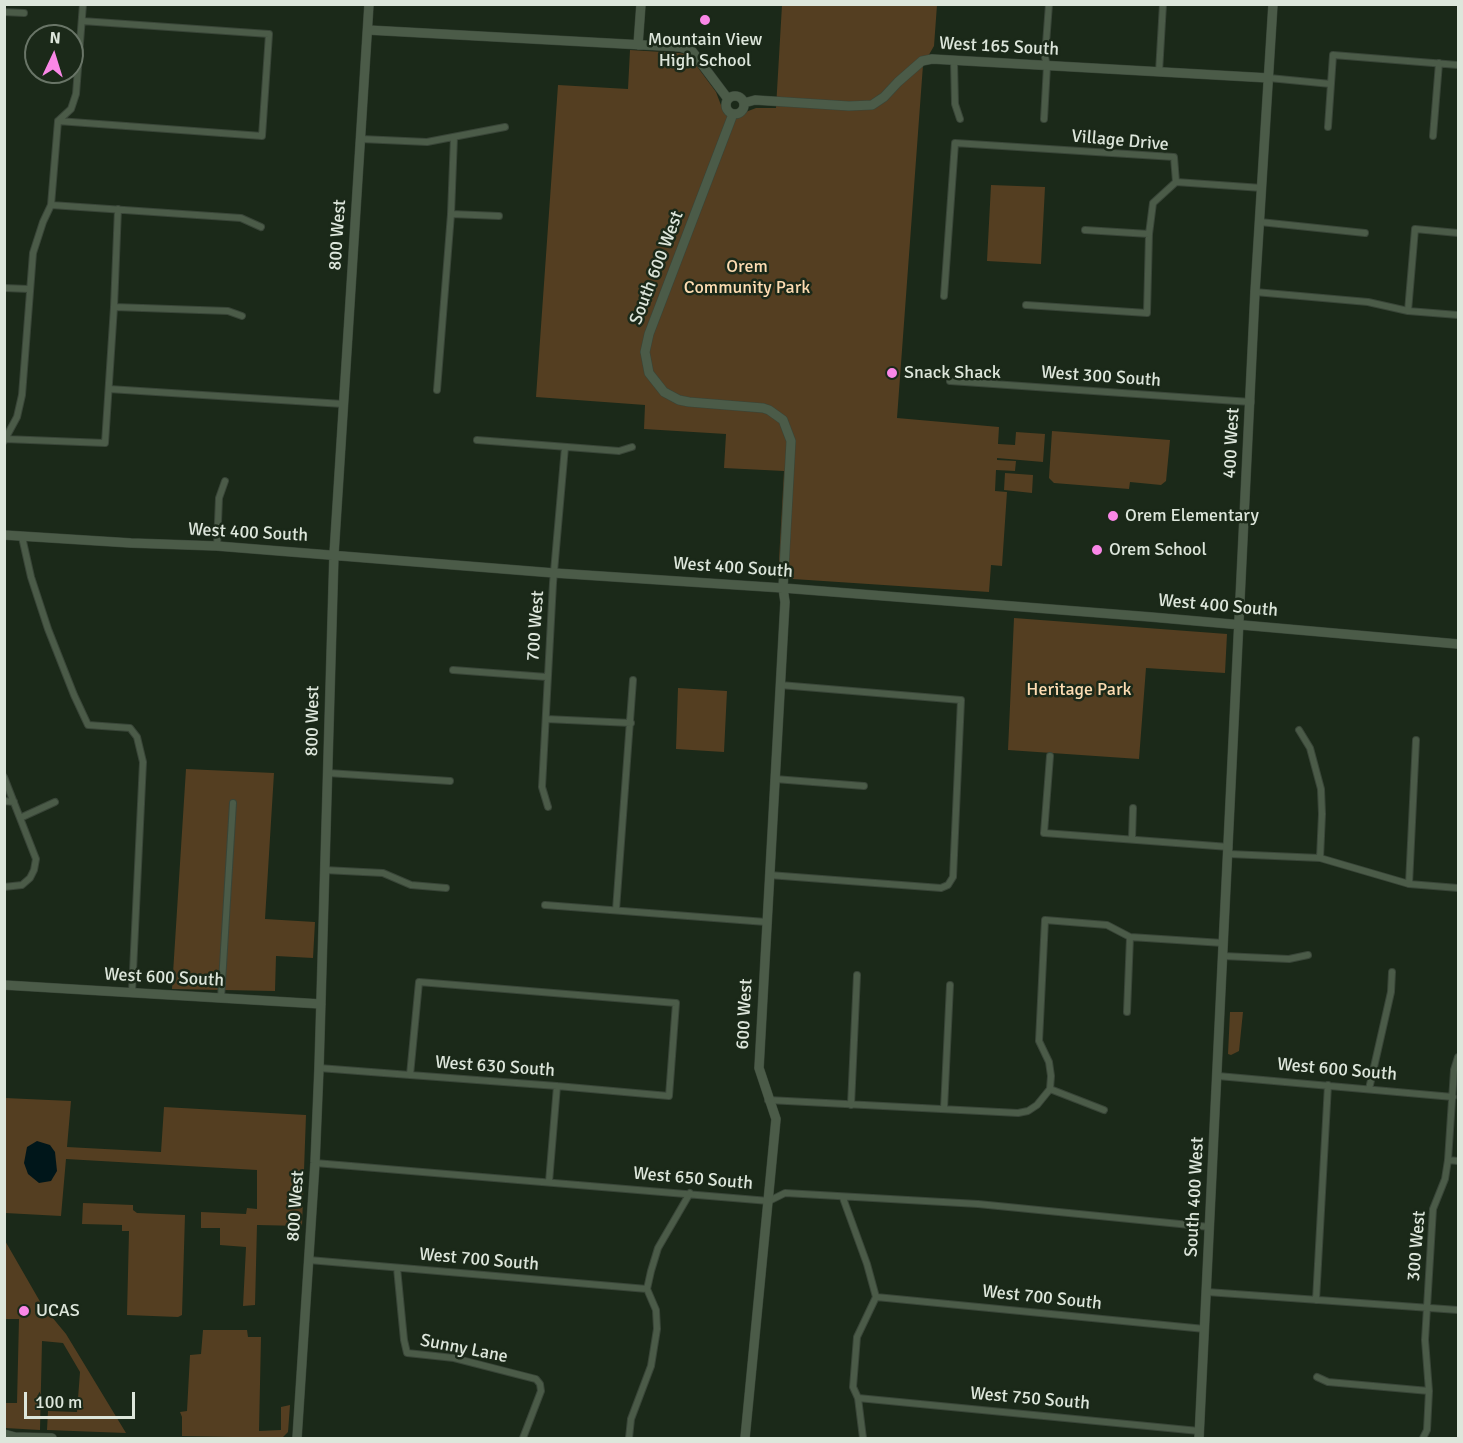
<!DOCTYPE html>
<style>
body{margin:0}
#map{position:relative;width:1463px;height:1443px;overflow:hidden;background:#1b2919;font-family:Signika,sans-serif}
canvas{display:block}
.frame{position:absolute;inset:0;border:6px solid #dde6db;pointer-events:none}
.north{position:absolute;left:24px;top:24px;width:60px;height:60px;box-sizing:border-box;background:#1b2919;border:2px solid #697567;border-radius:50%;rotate:4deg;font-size:16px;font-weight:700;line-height:24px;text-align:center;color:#dde6db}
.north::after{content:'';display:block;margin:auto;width:21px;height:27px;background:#fa87e7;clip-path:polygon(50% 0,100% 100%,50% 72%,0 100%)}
.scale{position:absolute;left:24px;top:1392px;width:111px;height:27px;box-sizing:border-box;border:3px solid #dde6db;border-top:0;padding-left:8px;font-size:18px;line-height:21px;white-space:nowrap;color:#dde6db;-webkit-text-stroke:4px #1b2919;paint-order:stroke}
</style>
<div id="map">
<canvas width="1463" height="1443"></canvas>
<div class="frame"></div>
<div class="north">N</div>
<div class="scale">100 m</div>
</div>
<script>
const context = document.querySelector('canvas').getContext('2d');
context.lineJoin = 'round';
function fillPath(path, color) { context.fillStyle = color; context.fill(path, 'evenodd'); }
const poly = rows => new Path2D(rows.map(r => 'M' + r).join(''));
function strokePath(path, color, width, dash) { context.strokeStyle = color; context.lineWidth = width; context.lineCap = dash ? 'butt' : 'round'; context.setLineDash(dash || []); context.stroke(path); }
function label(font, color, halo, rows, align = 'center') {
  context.font = font + ' Signika,sans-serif'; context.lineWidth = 5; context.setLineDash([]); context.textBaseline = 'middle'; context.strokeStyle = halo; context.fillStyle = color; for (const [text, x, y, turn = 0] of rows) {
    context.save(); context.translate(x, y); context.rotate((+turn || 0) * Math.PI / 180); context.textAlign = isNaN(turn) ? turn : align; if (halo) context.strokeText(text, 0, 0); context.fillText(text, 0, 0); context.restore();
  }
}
fillPath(poly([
 [782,5,937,5,934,46,923,65,897,418,999,427,998,444,1015,445,1016,432,1045,434,1043,462,997,458,997,460,1016,461,1015,471,996,470,995,491,1007,492,1002,566,991,565,989,592,778,578,784,471,724,468,726,434,644,429,645,405,536,397,558,85,628,89,630,50,679,53,685,54,693,61,716,92,724,113,737,119,743,113,756,108,776,108],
 [991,185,1045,187,1041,264,987,261],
 [1052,431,1170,440,1166,481,1161,485,1130,482,1129,489,1054,483,1049,478],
 [1005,473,1033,475,1032,493,1004,490],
 [1014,618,1227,634,1225,673,1146,668,1139,759,1008,750],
 [678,688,727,691,724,752,676,749],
 [186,769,274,773,265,919,315,922,313,958,276,956,275,991,172,989],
 [1230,1012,1243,1012,1239,1051,1231,1055,1228,1054],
 [5,1098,71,1101,67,1147,161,1152,164,1107,306,1115,302,1226,257,1225,255,1305,243,1306,246,1247,220,1245,220,1228,201,1228,201,1212,246,1214,247,1208,257,1209,257,1170,66,1159,61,1216,5,1213],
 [83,1203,133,1205,133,1210,137,1213,185,1215,182,1315,178,1317,127,1315,129,1231,122,1231,122,1225,82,1224],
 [4,1239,42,1305,66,1334,126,1433,47,1430,48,1411,77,1412,80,1372,63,1343,42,1341,40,1430,5,1428,5,1403,17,1403,19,1319,5,1319],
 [203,1330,247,1330,248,1337,261,1337,259,1431,281,1430,281,1407,290,1405,288,1432,282,1438,182,1436,182,1417,180,1412,187,1411,190,1355,201,1354]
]), '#543e21');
fillPath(poly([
 [37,1141,50,1145,55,1152,57,1171,51,1181,39,1183,28,1174,24,1163,27,1147]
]), '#00161a');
const street = poly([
 [4,12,24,13],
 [954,61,955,104,960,119],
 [1159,72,1163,4],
 [1269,78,1331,84],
 [1044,119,1047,66,1045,57,1049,4],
 [58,121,262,136,269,34,82,21],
 [1328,127,1333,55,1458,65],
 [1433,136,1439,63],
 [361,139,427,142,505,127],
 [1176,182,1262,188],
 [51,205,241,218,261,227],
 [451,214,499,216],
 [1260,222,1365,233],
 [1085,230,1149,234],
 [4,288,29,289],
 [1255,292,1368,302,1408,311,1458,315],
 [944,296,955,143,1174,157,1176,182],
 [1026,305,1147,313,1149,234,1153,203,1176,182],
 [114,307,228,311,242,316],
 [1408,311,1415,229,1458,233],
 [950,381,1251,402],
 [109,389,343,404],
 [437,390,451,214,454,137],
 [5,439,105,443,114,307,118,209],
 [477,440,619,451,632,447],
 [4,441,17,417,22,395,33,253,43,222,51,205,58,121,71,109,76,94,83,4],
 [22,537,31,577,48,629,74,695,88,725,130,728,137,737,143,762,132,992],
 [217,546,219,498,225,481],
 [453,670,547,677],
 [546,719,631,723],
 [1299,730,1310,748,1321,789,1322,814,1320,858],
 [1050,756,1044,833,1229,847],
 [328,773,450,781],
 [4,777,36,859,34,870,30,878,22,885,4,887],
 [775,779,864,786],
 [4,801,14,802],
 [548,807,542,787,553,583,565,447],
 [20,818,55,802],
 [1132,839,1133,808],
 [1229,854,1320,858,1409,884,1458,888],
 [324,870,383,873,411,885,446,888],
 [769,875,941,888,948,885,953,877,961,700,780,685],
 [1409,884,1416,740],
 [545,905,766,922],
 [616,910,633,680],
 [1223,956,1289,959,1308,955],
 [221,998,233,803],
 [1127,1012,1130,937],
 [319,1068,410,1075,557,1086,669,1096,676,1003,419,982,410,1075],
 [1218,1076,1453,1097],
 [1050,1089,1104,1110],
 [1369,1089,1391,992,1392,972],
 [768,1100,1018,1113,1028,1111,1037,1105,1050,1089,1051,1076,1049,1062,1039,1041,1045,920,1107,925,1130,937,1223,943],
 [851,1105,857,975],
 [944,1109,950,985],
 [1448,1160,1458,1161],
 [315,1163,769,1201,785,1193,978,1204,1210,1227],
 [549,1182,557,1086],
 [843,1198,867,1264,876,1297,857,1337,853,1387,858,1398,863,1438],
 [309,1260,647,1289],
 [397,1268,404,1340,407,1353,454,1358,536,1379,540,1384,541,1391,523,1438],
 [1207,1292,1458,1310],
 [876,1297,1205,1329],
 [1316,1300,1328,1085],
 [1317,1377,1328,1382,1429,1391],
 [858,1398,1199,1431],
 [629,1438,631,1419,651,1366,657,1329,656,1310,647,1289,651,1271,658,1248,690,1193],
 [1423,1438,1427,1430,1429,1391,1425,1340,1433,1209,1445,1179,1448,1160,1454,1070,1458,1057]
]);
const secondary = poly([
 [368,30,680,47,692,51,728,99],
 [638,45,641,4],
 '726 105a9 9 0 1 1 18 0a9 9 0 1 1-18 0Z',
 [744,103,755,100,849,106,872,105,884,97,898,82,922,61,932,59,1269,78],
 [733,114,649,334,645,352,649,373,664,392,679,400,689,402,763,408,769,410,783,420,791,441,783,588,785,602,759,1068,776,1119,745,1438],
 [4,535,131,543,217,546,554,573,783,588,1151,617,1458,644],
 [4,985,321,1004],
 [4,1434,15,1437,52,1438],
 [297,1438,315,1163,319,1068,334,554,369,4],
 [1199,1438,1255,292,1273,4]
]);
strokePath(street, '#394538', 8);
strokePath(secondary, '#394538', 10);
strokePath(street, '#4b5b48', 6);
strokePath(secondary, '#4b5b48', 9);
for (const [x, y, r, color] of [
 [705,20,6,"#fa87e7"],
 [892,373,6,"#fa87e7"],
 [1113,516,6,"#fa87e7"],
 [1097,550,6,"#fa87e7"],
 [24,1311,6,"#fa87e7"]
]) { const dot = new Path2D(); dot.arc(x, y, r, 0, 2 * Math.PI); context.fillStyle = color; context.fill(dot); strokePath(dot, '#1b2919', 2); }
label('18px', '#dde6db', '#1b2919', [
 ["Mountain View",705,40,"center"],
 ["High School",705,61,"center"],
 ["Snack Shack",904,373],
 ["Orem Elementary",1125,516],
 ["Orem School",1109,550],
 ["UCAS",36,1311]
], 'left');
label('18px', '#dde6db', '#1b2919', [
 ["West 165 South",999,47,3],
 ["Village Drive",1120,141,5],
 ["800 West",338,235,-86],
 ["South 600 West",657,268,-69],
 ["West 300 South",1101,377,4],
 ["400 West",1232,443,-87],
 ["West 400 South",248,533,3],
 ["West 400 South",733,568,4],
 ["West 400 South",1218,606,5],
 ["700 West",536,626,-86],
 ["800 West",313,721,-89],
 ["West 600 South",164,978,3],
 ["600 West",745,1014,-87],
 ["West 630 South",495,1067,4],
 ["West 600 South",1337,1070,5],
 ["West 650 South",693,1179,5],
 ["South 400 West",1195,1197,-87],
 ["800 West",296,1206,-86],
 ["300 West",1417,1246,-85],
 ["West 700 South",479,1260,5],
 ["West 700 South",1042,1298,6],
 ["Sunny Lane",464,1349,11],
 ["West 750 South",1030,1399,5]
]);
label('18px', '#fddcb2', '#1b2919', [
 ["Orem",747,267],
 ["Community Park",747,288],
 ["Heritage Park",1079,690]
]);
</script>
